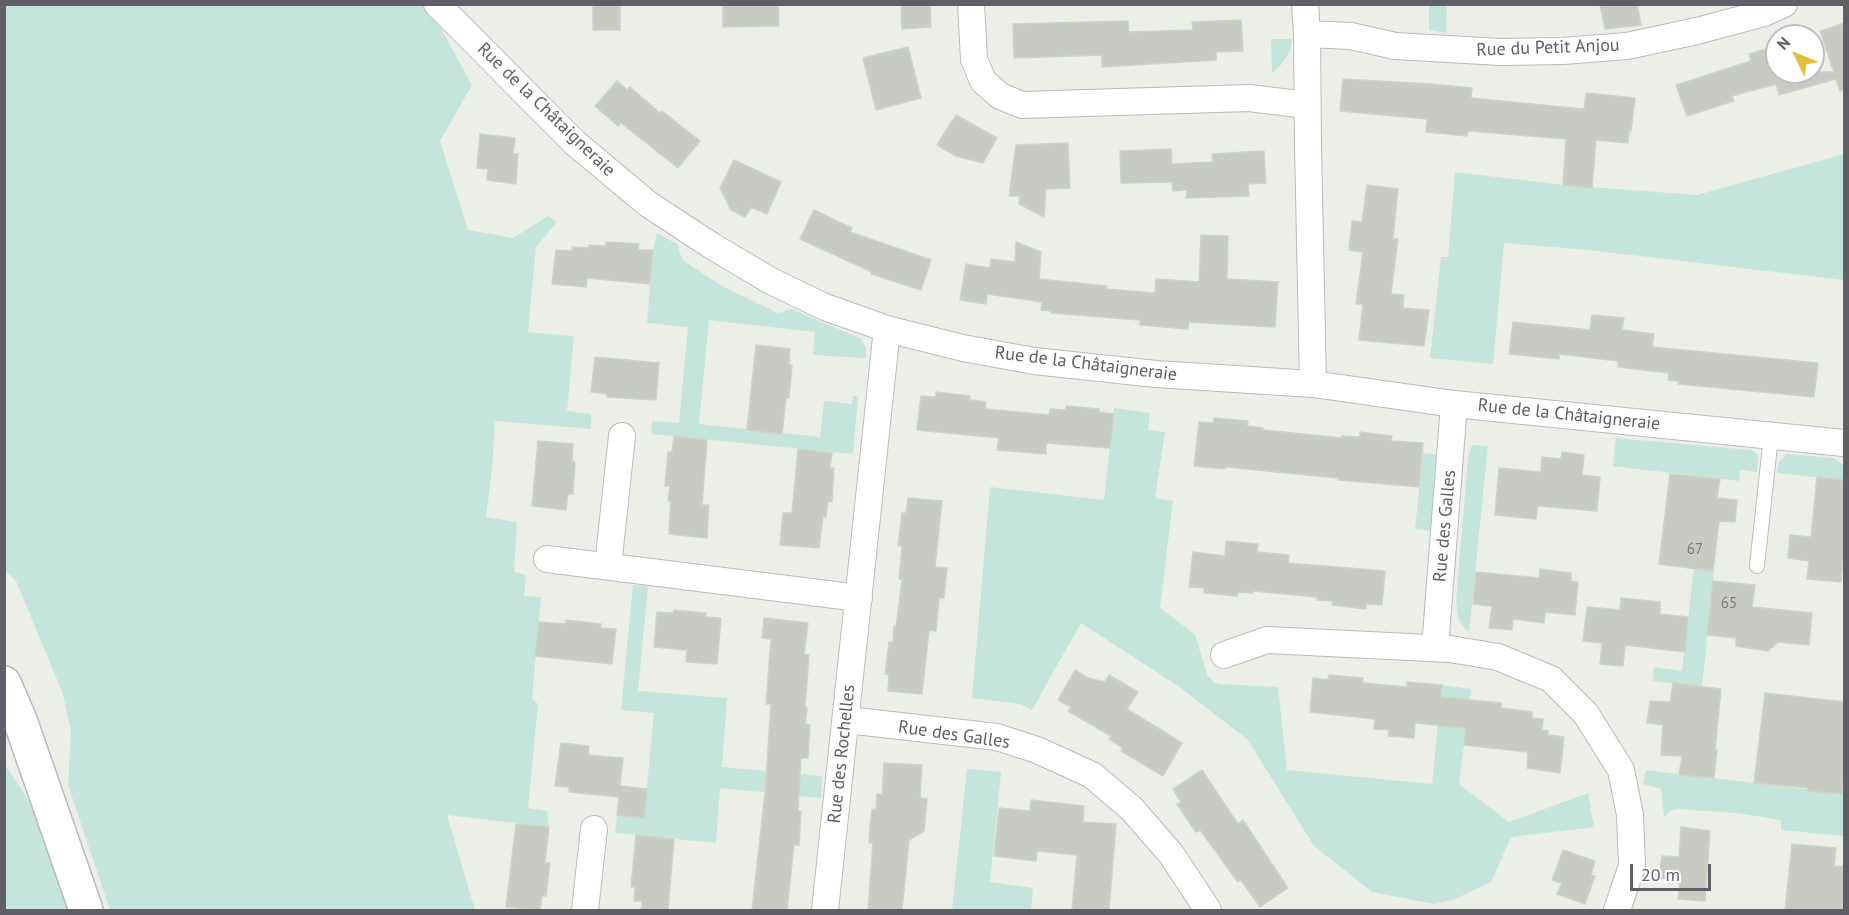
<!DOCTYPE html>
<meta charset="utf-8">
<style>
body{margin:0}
#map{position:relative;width:1849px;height:915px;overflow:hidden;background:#ebefe7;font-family:"PT Sans",sans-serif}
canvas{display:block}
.frame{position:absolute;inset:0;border:6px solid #605e66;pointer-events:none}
.north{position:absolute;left:1765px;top:24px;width:60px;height:60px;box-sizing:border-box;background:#fff;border:2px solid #bfbfc2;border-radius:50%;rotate:313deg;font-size:16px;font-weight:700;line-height:24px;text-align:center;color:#605e66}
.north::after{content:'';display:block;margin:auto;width:21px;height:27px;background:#dfc03d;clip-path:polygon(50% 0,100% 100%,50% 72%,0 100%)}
.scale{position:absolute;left:1630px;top:864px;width:81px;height:27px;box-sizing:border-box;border:3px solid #605e66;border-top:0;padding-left:8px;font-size:18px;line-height:21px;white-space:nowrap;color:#605e66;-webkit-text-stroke:4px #fff;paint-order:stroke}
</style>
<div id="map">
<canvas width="1849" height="915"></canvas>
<div class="frame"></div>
<div class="north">N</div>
<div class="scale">20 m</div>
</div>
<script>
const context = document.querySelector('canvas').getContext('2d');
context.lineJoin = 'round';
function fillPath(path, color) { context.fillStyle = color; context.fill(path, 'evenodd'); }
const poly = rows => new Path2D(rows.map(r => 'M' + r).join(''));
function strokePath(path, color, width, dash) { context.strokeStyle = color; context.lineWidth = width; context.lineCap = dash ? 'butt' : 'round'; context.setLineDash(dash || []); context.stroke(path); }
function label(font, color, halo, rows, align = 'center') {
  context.font = font + ' "PT Sans",sans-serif'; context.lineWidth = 4.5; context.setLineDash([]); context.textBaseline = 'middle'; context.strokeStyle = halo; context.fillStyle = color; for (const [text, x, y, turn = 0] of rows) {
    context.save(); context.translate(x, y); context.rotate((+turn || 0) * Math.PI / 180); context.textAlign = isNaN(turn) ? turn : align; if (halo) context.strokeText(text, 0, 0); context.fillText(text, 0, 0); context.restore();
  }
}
fillPath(poly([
 [4,5,428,5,472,85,440,141,468,230,513,238,548,216,557,222,536,247,528,332,574,336,567,411,591,414,591,429,495,421,492,470,486,517,517,522,514,572,526,575,524,596,541,597,532,699,538,704,528,808,547,811,549,827,447,815,475,910,110,910,68,785,71,732,63,694,16,581,5,570],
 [1429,5,1447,5,1446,33,1429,30],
 [1271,39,1292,39,1290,49,1286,58,1280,66,1272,73],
 [1844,154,1844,280,1589,250,1504,243,1493,364,1430,358,1441,257,1448,257,1455,172,1563,185,1697,195],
 [657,233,677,244,682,259,688,264,724,287,778,313,791,309,860,338,866,348,866,358,813,355,815,332,709,320,699,424,820,437,824,401,852,404,853,396,856,396,858,398,853,454,651,434,652,421,679,423,688,327,647,323,653,250],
 [1114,408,1150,413,1148,430,1165,432,1155,498,1173,501,1160,608,1195,634,1207,675,1214,682,1220,684,1278,687,1287,770,1432,784,1442,685,1471,689,1459,784,1509,822,1588,793,1594,827,1511,837,1491,882,1455,899,1434,904,1372,892,1314,846,1247,739,1178,686,1081,623,1032,710,1020,704,972,698,990,487,1104,500],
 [1616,438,1751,450,1756,453,1758,457,1757,472,1740,470,1739,481,1613,466],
 [1472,445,1488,446,1469,633,1462,625,1458,617,1456,601,1468,458],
 [1423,453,1439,455,1432,531,1415,529],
 [1787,454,1833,458,1844,465,1844,480,1777,473,1779,462],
 [1694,568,1714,571,1702,687,1653,681,1654,667,1682,671],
 [633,585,648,586,638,691,727,698,722,767,822,776,821,798,720,788,716,843,615,833,617,815,644,817,654,713,621,710],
 [4,763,38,815,73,910,5,910],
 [967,769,1001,772,990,882,1033,888,1031,910,952,910],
 [1646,770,1844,794,1844,836,1781,830,1781,820,1736,813,1678,809,1670,811,1664,817,1661,789,1643,784]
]), '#c5e5dc');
const building = poly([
 [593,4,620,4,620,30,593,30,593,4],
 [723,4,778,4,779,26,723,27,723,4],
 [901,4,930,4,931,27,902,29,901,4],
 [1600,4,1637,4,1641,25,1605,29,1600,4],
 [1241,20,1243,51,1216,52,1216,60,1102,67,1102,55,1014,58,1013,24,1128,21,1129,32,1193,30,1192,22,1241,20],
 [1845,23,1845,90,1840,91,1836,79,1779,95,1776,84,1732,96,1734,101,1687,116,1676,85,1751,61,1749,54,1777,46,1777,72,1834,72,1820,31,1845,23],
 [908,47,921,98,876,110,863,58,908,47],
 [1343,79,1431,84,1472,88,1471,98,1584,109,1586,93,1635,98,1631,131,1629,131,1628,143,1596,140,1592,188,1563,185,1566,139,1468,131,1467,136,1426,132,1427,119,1340,111,1343,79],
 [617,81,627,90,630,87,660,113,662,111,700,141,678,168,621,123,618,126,595,106,617,81],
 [956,115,997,138,983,163,956,156,937,145,956,115],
 [480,134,515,138,513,154,518,154,516,184,487,180,488,169,477,168,480,134],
 [1068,143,1070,188,1046,189,1044,217,1019,204,1020,196,1009,196,1016,145,1068,143],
 [1171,149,1172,164,1213,162,1212,154,1264,151,1266,183,1248,184,1249,196,1186,198,1187,190,1173,191,1172,182,1121,183,1120,151,1171,149],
 [734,160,781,182,767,214,751,207,745,217,731,210,720,188,734,160],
 [1367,185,1398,189,1393,239,1398,239,1391,294,1404,295,1403,308,1429,310,1424,346,1359,340,1363,304,1356,304,1363,252,1349,250,1352,221,1362,222,1367,185],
 [814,210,852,228,850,232,931,260,921,290,871,274,872,272,800,239,814,210],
 [1201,235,1228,236,1227,279,1278,282,1275,327,1189,322,1188,329,1140,325,1140,320,1051,313,1051,311,1041,310,1042,302,987,294,986,304,960,300,966,264,990,268,991,259,1015,262,1016,242,1041,252,1039,279,1107,286,1106,289,1155,293,1156,279,1199,282,1201,235],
 [606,242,639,244,638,250,653,250,650,284,587,278,586,287,552,284,556,250,572,251,572,247,589,248,589,245,605,246,606,242],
 [1592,315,1624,318,1622,330,1654,334,1652,347,1818,363,1814,397,1678,384,1678,381,1668,380,1669,373,1618,367,1618,361,1559,354,1559,359,1509,354,1513,322,1590,330,1592,315],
 [756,345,790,349,789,365,792,365,789,398,786,398,782,434,747,430,756,345],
 [595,357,659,363,656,400,607,397,607,394,591,392,595,357],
 [936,392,970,396,970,400,986,402,985,409,1049,415,1050,409,1066,410,1066,406,1099,409,1099,412,1114,414,1110,448,1046,443,1046,454,997,450,999,438,917,430,921,396,936,397,936,392],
 [1214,418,1248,421,1247,426,1263,428,1263,430,1342,438,1342,436,1360,437,1360,432,1392,436,1391,441,1423,443,1419,487,1338,480,1338,478,1226,467,1225,469,1194,466,1199,422,1213,423,1214,418],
 [674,436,707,440,702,505,709,505,707,538,669,534,671,501,668,501,670,486,665,486,668,452,672,452,674,436],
 [538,441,573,444,572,461,575,462,573,494,568,494,566,510,532,506,538,441],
 [798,449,832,453,830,468,834,468,832,502,828,501,826,517,823,516,819,548,780,545,783,513,792,513,798,449],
 [1562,452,1584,455,1582,475,1600,477,1597,511,1538,506,1536,519,1495,515,1499,468,1541,472,1542,457,1561,459,1562,452],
 [1670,474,1720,479,1717,498,1737,500,1735,522,1719,521,1713,571,1659,564,1670,474],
 [1817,477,1845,480,1845,560,1843,560,1841,582,1807,579,1809,561,1788,558,1790,535,1811,537,1817,477],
 [908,498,942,501,935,567,947,568,944,598,939,598,936,631,929,630,922,694,888,691,889,675,885,674,889,642,893,642,894,626,896,626,899,605,902,579,899,579,902,546,898,546,902,513,906,513,908,498],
 [1226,541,1258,544,1257,552,1289,555,1288,563,1385,571,1382,605,1366,604,1366,609,1332,605,1333,601,1317,600,1317,597,1253,591,1253,593,1238,592,1237,596,1204,593,1204,588,1189,587,1193,552,1225,556,1226,541],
 [1540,569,1571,573,1571,581,1578,582,1575,615,1545,612,1544,623,1513,619,1512,630,1489,628,1492,606,1473,604,1476,572,1539,578,1540,569],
 [1713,581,1755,585,1752,607,1812,613,1809,645,1778,642,1768,651,1736,646,1736,638,1707,635,1713,581],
 [1621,598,1660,602,1660,614,1688,617,1685,652,1625,645,1623,666,1600,664,1602,643,1583,641,1587,607,1620,610,1621,598],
 [674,610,706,613,706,617,721,618,717,664,686,662,687,650,654,647,657,612,673,613,674,610],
 [764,618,808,623,804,654,809,655,805,707,807,708,805,724,810,725,809,740,808,758,801,758,798,811,801,811,799,846,794,844,787,910,752,910,765,793,771,704,766,704,771,639,762,638,764,618],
 [566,620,601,624,600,628,616,629,612,664,535,656,539,622,565,624,566,620],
 [1075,670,1088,678,1105,682,1109,675,1138,692,1127,709,1182,743,1163,776,1121,751,1123,748,1109,739,1111,736,1068,711,1071,707,1058,700,1075,670],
 [1329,675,1363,678,1363,683,1407,687,1407,682,1442,685,1441,697,1501,703,1501,708,1532,712,1532,718,1543,719,1542,730,1548,731,1548,735,1564,737,1560,773,1527,768,1528,752,1464,745,1466,728,1415,723,1414,738,1388,736,1389,730,1374,729,1375,719,1310,712,1313,678,1328,680,1329,675],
 [1673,683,1721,689,1715,750,1717,750,1714,778,1679,775,1682,756,1661,755,1663,725,1647,723,1650,701,1670,702,1673,683],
 [1765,693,1845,702,1845,771,1842,794,1808,791,1808,788,1754,783,1765,693],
 [561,743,589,746,588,755,623,758,620,786,647,789,644,818,617,815,619,797,569,792,569,787,555,786,561,743],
 [884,763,922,765,920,798,927,799,924,831,909,840,902,910,868,910,873,843,869,843,870,826,872,809,876,810,877,794,882,795,884,763],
 [1202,770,1238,824,1243,820,1288,888,1260,907,1241,880,1238,882,1200,830,1196,832,1177,804,1181,802,1173,789,1202,770],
 [1031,800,1084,806,1083,822,1116,824,1109,910,1072,910,1077,855,1037,851,1036,861,994,856,999,808,1030,811,1031,800],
 [516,824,549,827,545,863,550,863,546,896,542,896,540,910,506,907,516,824],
 [1681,827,1710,831,1705,901,1678,899,1680,880,1659,878,1662,856,1679,857,1681,827],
 [636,835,674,839,668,910,641,910,642,901,634,901,635,887,631,887,636,835],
 [1792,844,1836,848,1834,866,1845,867,1845,910,1785,910,1792,844],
 [1563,850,1595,861,1591,875,1595,876,1585,904,1557,894,1562,883,1552,880,1563,850]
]);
fillPath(building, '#c8cbc3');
strokePath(building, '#ced4c5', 1.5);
const service = poly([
 [1757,566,1771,436]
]);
const minor = poly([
 [437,4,575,143,648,204,712,246,771,281,825,307,887,329,963,348,1034,361,1156,374,1313,384,1454,404,1844,443],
 [971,4,974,59,983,81,1000,96,1022,105,1249,98,1307,105],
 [1305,4,1307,34],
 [1313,384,1308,145,1307,34,1351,36,1395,46,1501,52,1563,51,1627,46,1697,31,1764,13,1784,4],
 [547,559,859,598],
 [608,566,622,436],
 [1435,648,1454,404],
 [1224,655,1267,640,1450,649,1498,657,1551,679,1586,714,1621,770,1630,815,1632,866,1617,910],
 [847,720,997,737,1037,750,1092,775,1132,809,1171,854,1208,910],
 [585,910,594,829],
 [825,910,887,329]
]);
const secondary = poly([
 [4,683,20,720,86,910]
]);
strokePath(service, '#bbb9bf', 16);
strokePath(minor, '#bbb9bf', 28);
strokePath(secondary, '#bab8bf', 36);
strokePath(service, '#fff', 14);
strokePath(minor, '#fff', 26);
strokePath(secondary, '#fff', 33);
label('15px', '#7a797d', null, [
 ["67",1695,550],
 ["65",1729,604]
]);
label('18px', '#605e66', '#fff', [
 ["Rue du Petit Anjou",1548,48,-2],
 ["Rue de la Châtaigneraie",546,110,44],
 ["Rue de la Châtaigneraie",1086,364,7],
 ["Rue de la Châtaigneraie",1569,415,6],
 ["Rue des Galles",1445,526,-85],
 ["Rue des Galles",954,735,8],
 ["Rue des Rochelles",842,754,-84]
]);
</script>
